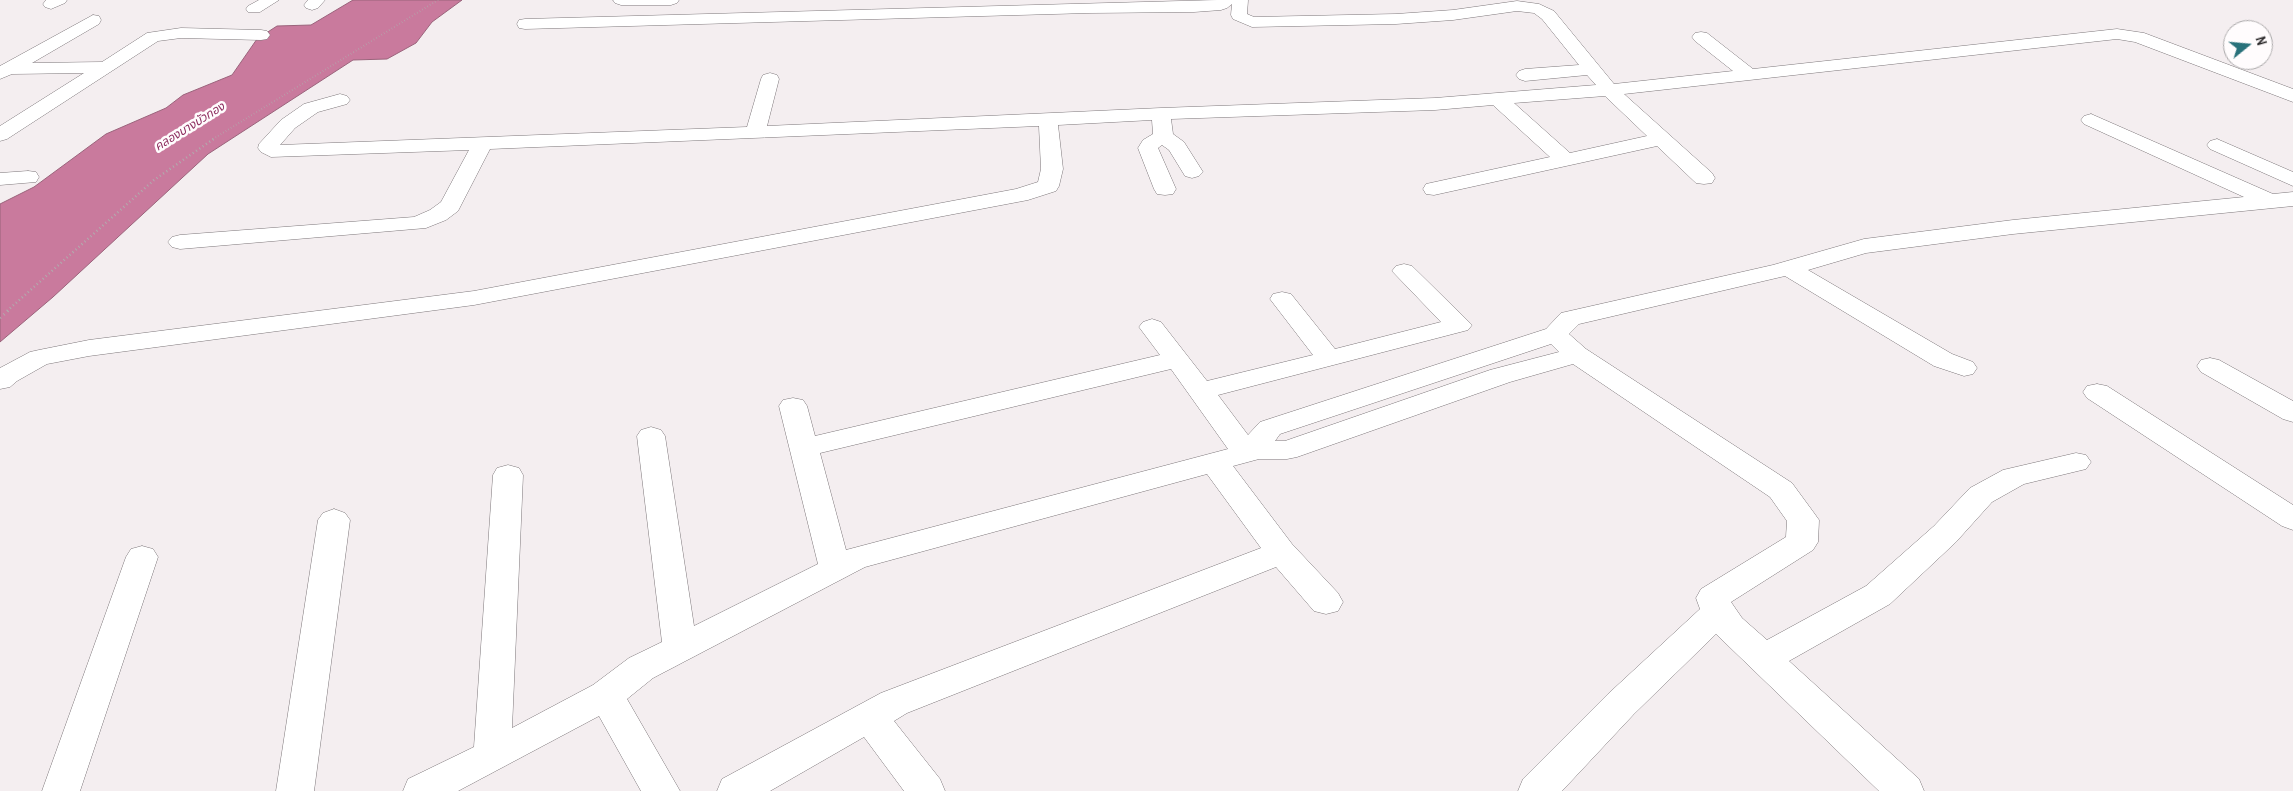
<!DOCTYPE html>
<meta charset="utf-8">
<style>
body{margin:0}
#map{position:relative;width:2293px;height:791px;overflow:hidden;background:#f4eef0;font-family:"Archivo Narrow",sans-serif}
canvas{display:block}
.north{position:absolute;left:2223px;top:20px;width:50px;height:50px;box-sizing:border-box;background:#fffcfd;border:1px solid #aba9aa;border-radius:50%;rotate:73deg;font-size:14px;font-weight:700;line-height:20px;text-align:center;color:#2e2c2d}
.north::after{content:'';display:block;margin:auto;width:18px;height:22px;background:#28717a;clip-path:polygon(50% 0,100% 100%,50% 72%,0 100%)}
</style>
<div id="map">
<canvas width="2293" height="791"></canvas>
<div class="north">N</div>
</div>
<script>
const context = document.querySelector('canvas').getContext('2d');
context.lineJoin = 'round';
function fillPath(path, color) { context.fillStyle = color; context.fill(path, 'evenodd'); }
const poly = rows => new Path2D(rows.map(r => 'M' + r).join(''));
function strokePath(path, color, width, dash) { context.strokeStyle = color; context.lineWidth = width; context.lineCap = dash ? 'butt' : 'round'; context.setLineDash(dash || []); context.stroke(path); }
function label(font, color, halo, rows, align = 'center') {
  context.font = font + ' "Archivo Narrow","Noto Sans Thai",sans-serif'; context.lineWidth = 5; context.setLineDash([]); context.textBaseline = 'middle'; context.strokeStyle = halo; context.fillStyle = color; for (const [text, x, y, turn = 0] of rows) {
    context.save(); context.translate(x, y); context.rotate((+turn || 0) * Math.PI / 180); context.textAlign = isNaN(turn) ? turn : align; if (halo) context.strokeText(text, 0, 0); context.fillText(text, 0, 0); context.restore();
  }
}
const water = poly([
 [353,0,462,0,432,22,416,43,387,59,353,60,208,154,53,297,0,342,0,204,34,187,106,134,166,108,183,95,232,75,257,39,277,26,311,25,353,0]
]);
fillPath(water, '#c97a9d');
strokePath(water, '#9a637b', 1);
const minor = poly([
 [46,0,67,0,65,3,51,9,45,7,43,4,46,0],
 [259,0,279,0,260,12,248,12,246,9,248,6,259,0],
 [308,0,325,0,318,8,312,10,306,8,304,5,308,0],
 [613,0,679,0,677,3,671,5,621,5,615,3,613,0],
 [1217,0,1248,0,1247,14,1254,17,1396,14,1453,10,1517,1,1539,4,1554,11,1614,84,1733,71,1695,41,1692,37,1695,33,1701,32,1707,33,1753,69,2117,29,2144,33,2293,89,2293,102,2135,42,2117,39,1624,94,1712,173,1715,178,1712,183,1704,184,1696,183,1657,146,1434,195,1426,194,1423,189,1426,184,1550,157,1493,105,1435,110,1171,119,1173,134,1184,142,1203,172,1199,176,1192,178,1185,176,1169,150,1162,145,1158,148,1176,189,1173,194,1165,195,1157,194,1154,189,1138,148,1143,140,1153,134,1152,120,1058,125,1063,169,1059,186,1056,191,1028,200,474,305,89,356,47,364,17,381,10,387,0,389,0,368,30,352,39,350,89,340,474,291,1016,189,1038,182,1041,169,1039,126,490,149,458,211,446,220,426,228,180,249,172,247,168,242,172,237,180,235,414,217,430,210,441,202,469,150,271,157,261,152,258,148,259,144,281,120,304,104,340,94,347,96,350,100,347,104,318,112,295,128,280,145,747,127,761,79,763,75,770,73,777,75,779,79,767,126,1161,108,1435,98,1596,85,1587,75,1525,81,1519,79,1516,75,1519,71,1525,69,1579,65,1542,19,1534,13,1517,11,1453,20,1396,24,1252,27,1233,19,1231,15,1232,4,1227,8,1221,10,1194,12,1089,13,525,29,519,28,517,24,519,20,525,19,1217,0],
 [1605,96,1647,136,1570,153,1514,103,1605,96],
 [93,15,99,16,101,20,99,24,32,63,102,62,147,33,181,28,261,30,267,31,270,35,267,39,261,40,181,38,158,41,7,139,0,141,0,126,84,73,12,74,0,79,0,66,93,15],
 [2091,114,2273,194,2293,192,2293,206,2013,234,1866,253,1808,270,1952,354,1973,362,1977,368,1973,374,1964,376,1934,366,1785,276,1579,324,1569,334,1586,349,1792,483,1814,513,1819,520,1818,542,1813,550,1731,602,1742,618,1767,640,1866,586,1934,526,1970,488,2003,470,2076,453,2086,455,2091,462,2086,469,2024,484,1992,502,1956,542,1890,604,1789,661,1919,779,1924,791,1879,791,1716,634,1634,714,1562,791,1518,791,1523,779,1608,694,1700,609,1696,598,1701,589,1786,537,1787,521,1770,497,1573,364,1510,382,1297,457,1287,459,1259,459,1233,466,1292,544,1338,593,1343,602,1338,611,1326,614,1314,611,1276,567,907,713,894,721,940,779,945,791,904,791,864,737,770,791,717,791,722,779,881,693,1261,548,1207,474,865,567,653,678,627,699,680,791,641,791,599,716,458,791,403,791,408,779,474,747,493,475,497,468,508,465,519,468,523,475,512,728,593,685,629,658,662,642,637,436,641,430,651,427,661,430,665,436,694,626,818,564,779,406,783,400,793,398,803,400,807,406,815,436,1160,355,1139,327,1143,322,1152,319,1161,322,1207,381,1313,355,1270,299,1273,294,1282,292,1291,294,1335,349,1441,322,1392,271,1396,266,1404,264,1412,266,1472,325,1468,330,1218,395,1248,435,1260,422,1546,329,1561,313,1773,265,1864,239,2013,220,2244,197,2084,124,2081,120,2084,116,2091,114],
 [1551,344,1559,352,1490,370,1285,441,1275,441,1280,434,1551,344],
 [1171,369,1228,449,846,550,820,453,1171,369],
 [2217,139,2293,172,2293,186,2210,149,2207,145,2210,141,2217,139],
 [28,171,36,172,39,177,36,182,0,185,0,173,28,171],
 [2210,358,2219,360,2293,401,2293,422,2283,419,2201,372,2197,366,2201,360,2210,358],
 [2097,384,2107,386,2293,505,2293,530,2282,526,2087,398,2083,392,2087,386,2097,384],
 [334,509,345,513,350,520,314,791,276,791,318,520,323,513,334,509],
 [142,546,153,549,158,557,80,791,42,791,126,557,131,549,142,546]
]);
strokePath(minor, '#7d777a', 1);
strokePath(poly([
 [213,139,438,0]
]), '#b1acae', 2, [0.5, 2.5]);
strokePath(poly([
 [7,311,154,180,215,138]
]), '#b1acae', 2.5, [1, 3]);
strokePath(poly([
 [0,318,9,310]
]), '#b1acae', 3, [1, 4]);
fillPath(minor, '#fff');
label('italic 12px', '#8e2f60', '#fffcfd', [
 ["คลองบางบัวทอง",190,127,-32]
]);
</script>
